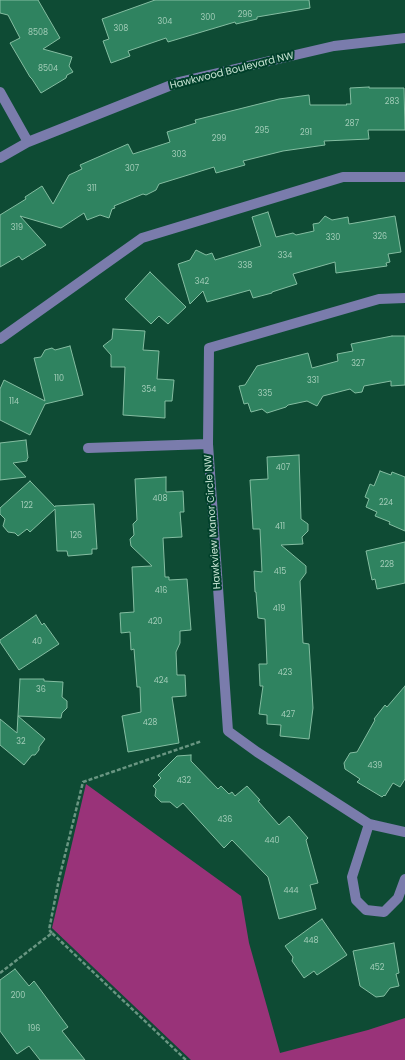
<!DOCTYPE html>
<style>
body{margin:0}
canvas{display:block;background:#0e4b34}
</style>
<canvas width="405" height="1060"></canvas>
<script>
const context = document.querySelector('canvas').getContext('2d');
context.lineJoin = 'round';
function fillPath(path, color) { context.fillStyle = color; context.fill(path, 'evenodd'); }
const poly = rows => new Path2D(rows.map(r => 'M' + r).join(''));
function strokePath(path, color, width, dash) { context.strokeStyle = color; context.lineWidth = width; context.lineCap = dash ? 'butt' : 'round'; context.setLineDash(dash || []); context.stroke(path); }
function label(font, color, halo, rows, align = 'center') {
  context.font = font + ' Poppins,sans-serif'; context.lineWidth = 4; context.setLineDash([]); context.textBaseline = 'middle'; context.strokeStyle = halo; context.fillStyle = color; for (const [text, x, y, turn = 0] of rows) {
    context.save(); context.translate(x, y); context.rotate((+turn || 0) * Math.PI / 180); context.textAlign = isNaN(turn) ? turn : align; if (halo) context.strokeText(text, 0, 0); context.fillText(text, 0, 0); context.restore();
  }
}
fillPath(poly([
 [86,784,241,896,249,943,280,1053,368,1030,405,1018,405,1060,191,1060,52,928]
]), '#993379');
const building = poly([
 [0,0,38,0,60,38,43,49,72,57,69,66,73,72,67,75,66,78,41,93,32,79,30,77,10,43,20,38,8,15,0,13,0,0],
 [155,0,309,0,310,8,257,17,257,19,236,24,235,22,168,42,166,38,128,51,130,56,111,63,103,41,109,39,102,19,155,0],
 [369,87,369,88,404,88,405,130,368,130,369,139,324,141,325,145,283,151,243,161,245,165,216,173,214,167,159,184,156,190,146,195,143,194,114,206,115,208,112,209,109,218,100,215,87,220,84,213,61,228,20,216,46,245,22,260,19,256,0,267,0,215,26,199,25,197,42,186,53,204,69,175,82,169,80,165,128,144,133,154,170,142,167,132,196,123,195,120,279,99,309,95,310,105,347,105,346,104,351,104,350,88,369,87],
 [268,212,276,237,293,233,296,235,314,231,313,224,319,223,325,216,332,220,348,217,349,224,395,216,401,252,388,254,390,262,386,263,387,266,336,273,335,262,293,274,297,284,272,292,272,293,253,298,250,290,207,302,203,291,190,304,178,264,190,260,196,250,206,255,212,253,215,260,261,246,252,217,268,212],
 [150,272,186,307,168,324,159,316,151,324,125,299,150,272],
 [113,329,145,331,143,350,159,351,157,379,174,380,172,401,165,401,165,418,123,415,125,367,111,367,111,355,103,346,112,339,113,329],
 [392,336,405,336,405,385,391,386,391,381,364,386,362,392,355,393,350,389,323,396,317,406,307,401,288,405,286,407,267,413,262,409,251,412,248,403,244,404,239,386,245,385,257,366,308,353,312,368,338,361,337,354,353,351,351,344,392,336],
 [70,346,83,395,45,404,30,435,0,420,0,389,4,380,45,401,34,358,41,357,45,350,52,348,55,350,70,346],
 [26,440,28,458,27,459,27,461,13,463,26,477,0,480,0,443,26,440],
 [299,455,301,519,308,524,308,531,302,537,303,544,281,545,306,566,306,573,300,581,303,643,309,644,313,708,309,739,280,736,281,725,267,724,267,715,259,714,263,686,260,686,259,664,267,664,265,619,258,618,256,592,255,592,254,571,262,572,260,529,253,529,250,480,268,479,267,457,299,455],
 [380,471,391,475,392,472,405,477,405,531,389,524,390,522,375,516,377,512,366,507,369,499,365,497,370,484,374,486,380,471],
 [166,477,166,492,183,491,184,512,180,512,182,537,163,538,165,577,169,577,169,580,187,579,191,630,180,631,180,643,176,652,177,675,185,675,186,696,172,697,179,743,128,752,122,716,141,712,140,687,137,687,134,649,131,650,130,632,121,633,120,613,134,612,132,567,152,566,131,546,130,539,134,535,133,524,137,520,135,479,166,477],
 [30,481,55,507,55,506,94,504,97,549,92,549,92,554,68,556,67,551,57,551,55,509,30,532,27,529,18,536,15,533,8,532,3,526,5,519,0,514,0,508,30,481],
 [405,542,405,583,377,589,375,579,372,580,366,551,405,542],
 [36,615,42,625,44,623,59,644,19,670,0,642,0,640,36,615],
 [20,679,44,679,44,681,63,682,62,697,67,701,67,708,62,713,61,718,18,716,45,739,39,747,39,750,35,755,32,755,24,765,0,745,0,719,17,733,20,679],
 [405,686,405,779,400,787,393,783,385,796,384,795,382,797,357,782,360,779,345,769,344,763,350,753,357,752,375,720,374,719,385,705,387,707,405,686],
 [191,755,191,761,218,789,221,786,229,794,232,792,235,796,247,786,260,800,258,801,279,825,289,816,308,838,306,840,318,883,310,885,316,909,279,919,268,877,232,840,224,848,183,803,177,808,170,802,161,802,155,796,156,789,153,786,161,778,158,775,177,756,191,755],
 [322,919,347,955,317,975,314,971,304,978,292,961,293,957,285,946,322,919],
 [394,943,399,973,396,974,399,986,390,988,384,996,376,997,360,986,353,951,394,943],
 [15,969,29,986,34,981,68,1027,62,1031,85,1060,40,1060,29,1046,17,1054,0,1031,0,980,15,969]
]);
fillPath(building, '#2f8360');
strokePath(building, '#84bda1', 1);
strokePath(poly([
 [52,933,49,930,59,879,83,782,202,741],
 [0,973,52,933,186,1060]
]), '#699682', 2.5, [4, 2]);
strokePath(poly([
 [0,92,28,142],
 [0,158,28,142,179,82,334,46,405,38],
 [405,298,379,299,209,348,208,444,228,731,257,752,369,824,405,832],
 [0,339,142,238,343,177,405,177],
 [88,448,208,444],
 [369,824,352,877,356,900,366,910,384,912,398,898,405,879]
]), '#7a7cac', 10);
label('8px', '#a1ccb7', null, [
 ["296",245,15],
 ["300",208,18],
 ["304",165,22],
 ["308",121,29],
 ["8508",38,33],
 ["8504",48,69],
 ["283",392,102],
 ["287",352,124],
 ["295",262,131],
 ["291",306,133],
 ["299",219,139],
 ["303",179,155],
 ["307",132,169],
 ["311",92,189],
 ["319",17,228],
 ["326",380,237],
 ["330",333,238],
 ["334",285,256],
 ["338",245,266],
 ["342",202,282],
 ["327",358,364],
 ["110",59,379],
 ["331",313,381],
 ["354",149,390],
 ["335",265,394],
 ["114",14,402],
 ["407",283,468],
 ["408",160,499],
 ["224",386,503],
 ["122",27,506],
 ["411",280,527],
 ["126",76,536],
 ["228",387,565],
 ["415",280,572],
 ["416",161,591],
 ["419",279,609],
 ["420",155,622],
 ["40",37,642],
 ["423",285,673],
 ["424",161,681],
 ["36",41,690],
 ["427",288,715],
 ["428",150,723],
 ["32",21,742],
 ["439",375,766],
 ["432",184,781],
 ["436",225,820],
 ["440",272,841],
 ["444",291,891],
 ["448",311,941],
 ["452",377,968],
 ["200",18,996],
 ["196",34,1029]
]);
label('10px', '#c7e4d4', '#00402a', [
 ["Hawkwood Boulevard NW",232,71,-14],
 ["Hawkview Manor Circle NW",213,522,-94]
]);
</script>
